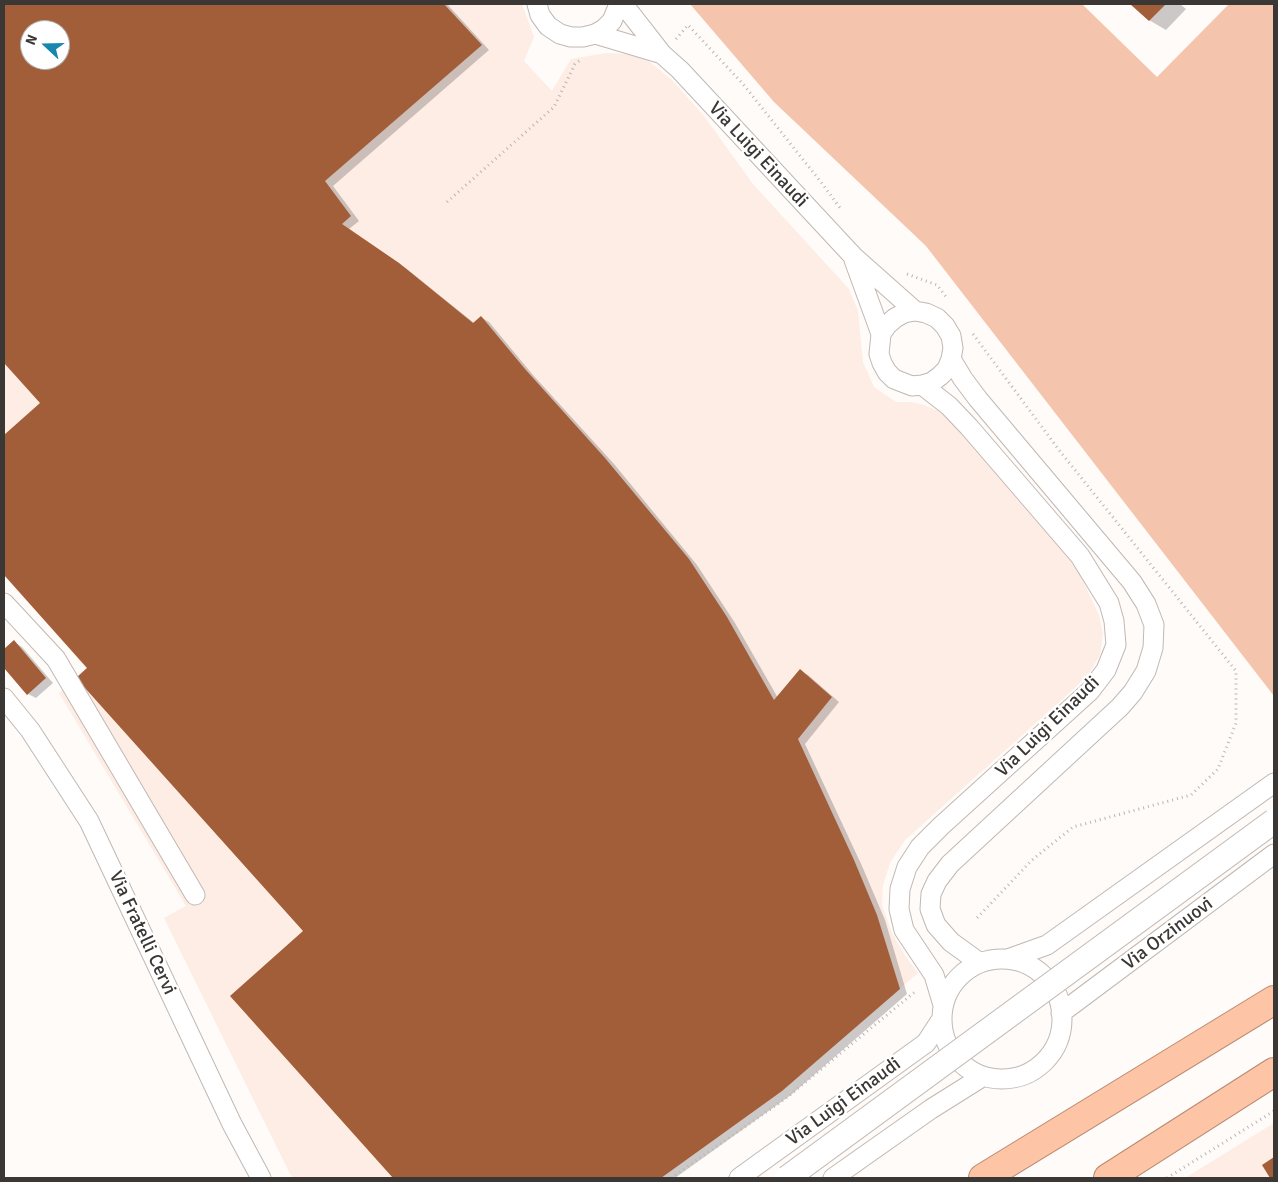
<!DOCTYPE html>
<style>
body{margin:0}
#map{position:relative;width:1278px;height:1182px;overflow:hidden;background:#fefbf9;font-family:Signika,sans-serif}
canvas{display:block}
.frame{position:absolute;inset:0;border:5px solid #3a3735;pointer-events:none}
.north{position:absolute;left:20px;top:20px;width:50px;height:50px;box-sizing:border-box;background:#fff;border:1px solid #b0afae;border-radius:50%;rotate:291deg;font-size:14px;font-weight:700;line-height:20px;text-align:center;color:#3a3735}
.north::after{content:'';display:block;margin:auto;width:18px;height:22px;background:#1787ad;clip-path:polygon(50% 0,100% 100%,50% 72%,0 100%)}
</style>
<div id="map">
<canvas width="1278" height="1182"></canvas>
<div class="frame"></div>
<div class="north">N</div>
</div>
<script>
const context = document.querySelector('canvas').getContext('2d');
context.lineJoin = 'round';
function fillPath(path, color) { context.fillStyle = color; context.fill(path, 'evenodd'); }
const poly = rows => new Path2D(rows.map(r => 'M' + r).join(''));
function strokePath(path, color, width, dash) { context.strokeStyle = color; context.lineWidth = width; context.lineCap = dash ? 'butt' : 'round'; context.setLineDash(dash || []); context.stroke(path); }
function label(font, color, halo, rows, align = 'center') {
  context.font = font + ' Signika,sans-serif'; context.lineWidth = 5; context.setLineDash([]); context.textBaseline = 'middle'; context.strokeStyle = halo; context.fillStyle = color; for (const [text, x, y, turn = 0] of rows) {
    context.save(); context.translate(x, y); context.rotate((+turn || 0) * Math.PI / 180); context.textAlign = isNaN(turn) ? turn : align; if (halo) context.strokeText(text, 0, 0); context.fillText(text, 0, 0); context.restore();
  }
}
fillPath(poly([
 [4,4,522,4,534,37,524,61,552,91,571,59,606,53,629,54,647,60,672,80,704,116,753,184,849,289,858,311,863,362,874,387,896,402,911,402,924,405,938,411,954,423,1076,566,1099,615,1103,634,1100,655,1090,672,1075,688,905,840,890,863,883,885,882,905,892,933,905,956,918,973,782,1091,661,1178,293,1178,290,1174,164,918,186,906,59,693,86,668,4,575],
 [30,30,60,30,60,60,30,60],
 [1274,1123,1274,1178,1185,1178]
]), '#feede5');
fillPath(poly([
 [690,4,1082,4,1157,77,1229,4,1274,4,1274,696,926,246,774,102]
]), '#f5c4ac');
fillPath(poly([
 [4,4,447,4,489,50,333,186,359,221,349,229,407,269,474,323,481,317,489,322,533,375,614,464,697,565,735,623,778,698,800,671,808,675,839,702,805,744,862,866,885,920,907,994,791,1095,675,1178,394,1178,231,996,305,931,88,668,4,573,4,436,42,403,4,361],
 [30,30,60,30,60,60,30,60],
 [1132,4,1180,4,1186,9,1166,30,1149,20],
 [14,642,22,647,53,683,36,698,28,694,4,666,4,651]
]), '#0003');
fillPath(poly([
 [4,4,444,4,482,45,325,181,351,216,342,224,399,263,473,323,481,316,525,369,605,458,689,559,727,617,774,700,800,669,832,697,798,739,854,860,877,915,900,989,782,1091,661,1178,393,1178,230,996,303,931,76,678,87,668,4,575,4,435,40,403,4,363],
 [30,30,60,30,60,60,30,60],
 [1130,4,1166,4,1149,21],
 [14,640,46,678,27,695,4,668,4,649],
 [1274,1157,1274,1178,1270,1178,1262,1165]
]), '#a25e39');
const minor = poly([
 [537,4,540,15,548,26,560,34,571,37,583,37,595,34,604,29,612,21,619,4],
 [623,4,662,54,680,70,853,256,915,311,926,313,937,318,945,326,951,336,953,348,951,359,947,369,940,376,932,382,922,385,912,386,894,379,887,372,882,363,879,354,881,334,887,325,895,318,904,313,915,311],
 [595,34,662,54],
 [854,260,881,334],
 [951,359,963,379,978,399,1132,582,1146,604,1154,625,1153,648,1146,671,1133,692,1120,707,950,864,937,881,931,894,930,909,936,925,951,942,980,963],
 [922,385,949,406,969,427,1080,556,1109,603,1114,621,1116,645,1106,670,1090,691,941,826,920,847,907,867,900,889,899,909,904,930,934,975,943,1005],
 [4,603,56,659,195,895],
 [4,698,30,730,89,821,232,1124,261,1178],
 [1008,959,1047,945,1274,783],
 '942 1019a60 60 0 1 1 120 0a60 60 0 1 1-120 0Z',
 [1061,1013,1274,854],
 [739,1178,926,1043,941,1020],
 [833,1178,931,1109,982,1077]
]);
const trunk = poly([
 [983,1178,1274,1000],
 [1108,1178,1274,1072]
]);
strokePath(minor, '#c0b8b3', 21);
strokePath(trunk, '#b98970', 30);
strokePath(poly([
 [676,39,688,25,743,84,824,186,840,208],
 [447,202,554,107,575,64,582,59],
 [907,274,937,285,947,298],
 [973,334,1059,450,1236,671,1236,723,1218,769,1191,795,1073,827,1032,860,975,920],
 [671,1178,785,1099,916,991],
 [1167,1178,1274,1111]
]), '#b8b5b3', 3, [1, 4]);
strokePath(minor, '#fff', 19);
strokePath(trunk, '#fec4a6', 28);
const tertiaryBridge = poly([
 [787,1178,1274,821]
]);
strokePath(tertiaryBridge, '#c0b8b3', 26, []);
strokePath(tertiaryBridge, '#fff', 24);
label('19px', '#3a3735', '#fff', [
 ["Via Luigi Einaudi",758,155,47],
 ["Via Luigi Einaudi",1048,727,-44],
 ["Via Fratelli Cervi",142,933,65],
 ["Via Orzinuovi",1168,934,-37],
 ["Via Luigi Einaudi",844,1102,-36]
]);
</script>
